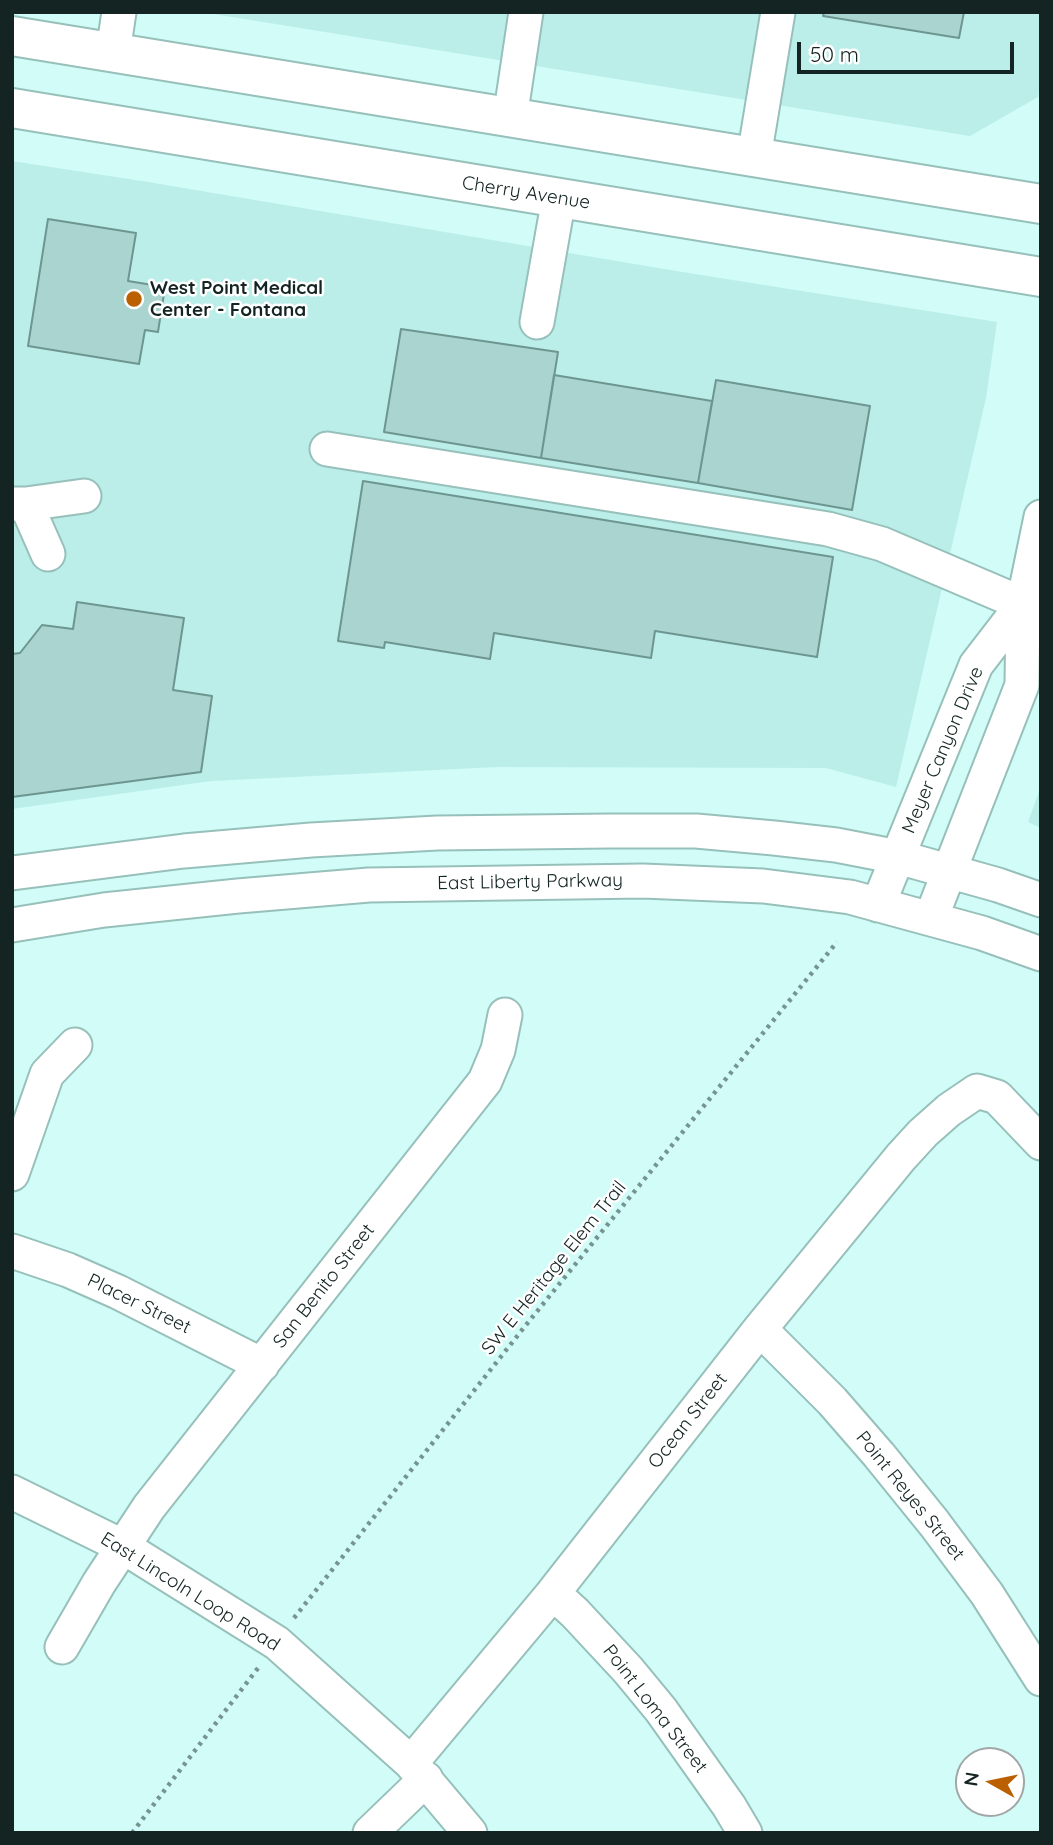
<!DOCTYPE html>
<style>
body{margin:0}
#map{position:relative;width:1053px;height:1845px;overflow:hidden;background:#d1fcf7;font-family:Quicksand,sans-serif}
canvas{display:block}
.frame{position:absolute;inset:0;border:14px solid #132422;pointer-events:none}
.north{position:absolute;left:955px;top:1747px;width:70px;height:70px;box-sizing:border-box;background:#fff;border:2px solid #a1a7a7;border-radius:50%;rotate:279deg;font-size:19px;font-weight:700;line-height:28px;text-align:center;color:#132422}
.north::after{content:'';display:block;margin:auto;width:24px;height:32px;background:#ba6001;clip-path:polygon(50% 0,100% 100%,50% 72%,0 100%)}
.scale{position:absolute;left:797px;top:42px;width:217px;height:32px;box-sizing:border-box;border:4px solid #132422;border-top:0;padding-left:9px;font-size:21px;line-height:24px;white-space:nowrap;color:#132422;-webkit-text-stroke:5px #fff;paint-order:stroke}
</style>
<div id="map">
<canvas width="1053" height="1845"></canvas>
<div class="frame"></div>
<div class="north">N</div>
<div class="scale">50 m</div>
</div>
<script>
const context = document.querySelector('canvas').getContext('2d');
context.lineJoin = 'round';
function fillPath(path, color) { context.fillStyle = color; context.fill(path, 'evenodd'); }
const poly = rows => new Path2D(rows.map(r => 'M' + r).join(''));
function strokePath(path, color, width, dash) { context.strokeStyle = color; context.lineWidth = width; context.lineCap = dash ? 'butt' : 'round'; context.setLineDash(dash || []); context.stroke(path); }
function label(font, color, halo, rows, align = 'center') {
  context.font = font + ' Quicksand,sans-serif'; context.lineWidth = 5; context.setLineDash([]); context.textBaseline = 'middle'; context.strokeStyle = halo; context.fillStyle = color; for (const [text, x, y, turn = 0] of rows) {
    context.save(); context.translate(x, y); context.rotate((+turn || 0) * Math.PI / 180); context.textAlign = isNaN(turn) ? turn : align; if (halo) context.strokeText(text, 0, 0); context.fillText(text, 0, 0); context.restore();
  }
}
fillPath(poly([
 [201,12,1041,12,1041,80,1038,97,970,136],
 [12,161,148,182,676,271,997,322,986,398,896,787,826,768,497,767,211,781,12,809],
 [1041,786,1041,828,1028,822]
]), '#bbeee9');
const building = poly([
 [824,12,964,12,959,38,823,16,824,12],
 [48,219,136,233,128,281,165,287,158,332,145,330,139,364,28,346,48,219],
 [401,329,558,352,541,458,384,432,401,329],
 [554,375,712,401,698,483,541,458,554,375],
 [716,380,870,406,852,510,698,483,716,380],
 [363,481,833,557,817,657,655,631,651,658,494,633,490,659,385,642,384,648,338,641,363,481],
 [77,602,184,618,173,690,212,696,201,772,12,797,12,654,20,653,42,625,73,629,77,602]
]);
fillPath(building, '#aad4d0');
strokePath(building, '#6e9691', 2);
const minor = poly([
 [113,52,119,12],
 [510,118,526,12],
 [754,157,778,12],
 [537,322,559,198],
 [327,449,828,529,882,544,1023,604,1041,609],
 [12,504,26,504,84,496],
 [26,504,48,554],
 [12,873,184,851,311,840,437,833,611,831,696,831,774,838,836,845,898,857,998,885,1041,900],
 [878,905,976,665,1023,604],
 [931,918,1022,685,1023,604,1041,517],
 [12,925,104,910,238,896,369,885,643,881,763,886,850,897,982,933,1041,954],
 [12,1174,47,1074,75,1045],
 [12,1251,68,1270,118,1292,262,1365],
 [760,1329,832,1401,879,1455,934,1523,987,1594,1041,1679],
 [12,1492,122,1546,277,1643,411,1763,470,1833],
 [553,1593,575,1613,628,1670,661,1710,729,1806,745,1833],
 [62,1647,99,1583,149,1507,485,1081,498,1050,505,1015],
 [411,1763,553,1593,760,1329,901,1157,923,1133,949,1110,977,1091,997,1097,1041,1143],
 [370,1833,426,1779]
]);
const major = poly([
 [12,36,1041,204],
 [12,108,1041,277]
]);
strokePath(minor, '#97c0bb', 37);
strokePath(major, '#97c0bb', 42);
strokePath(poly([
 [294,1618,526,1325,837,942],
 [132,1833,258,1668]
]), '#769591', 4.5, [3.5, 5]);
strokePath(minor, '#fff', 33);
strokePath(major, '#fff', 38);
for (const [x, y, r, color] of [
 [134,299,9,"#ba6001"]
]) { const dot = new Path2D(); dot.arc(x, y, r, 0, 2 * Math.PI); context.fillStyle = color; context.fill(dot); strokePath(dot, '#fff', 2.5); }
label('19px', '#132422', '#fff', [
 ["Cherry Avenue",526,193,9],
 ["Meyer Canyon Drive",943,750,-67],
 ["East Liberty Parkway",530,882,-1],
 ["SW E Heritage Elem Trail",554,1268,-51],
 ["San Benito Street",324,1286,-52],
 ["Placer Street",139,1304,26],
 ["Ocean Street",688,1421,-52],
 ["Point Reyes Street",910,1496,51],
 ["East Lincoln Loop Road",190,1592,32],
 ["Point Loma Street",655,1709,52]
]);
label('bold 19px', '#132422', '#fff', [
 ["West Point Medical",150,288],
 ["Center - Fontana",150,310]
], 'left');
</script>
